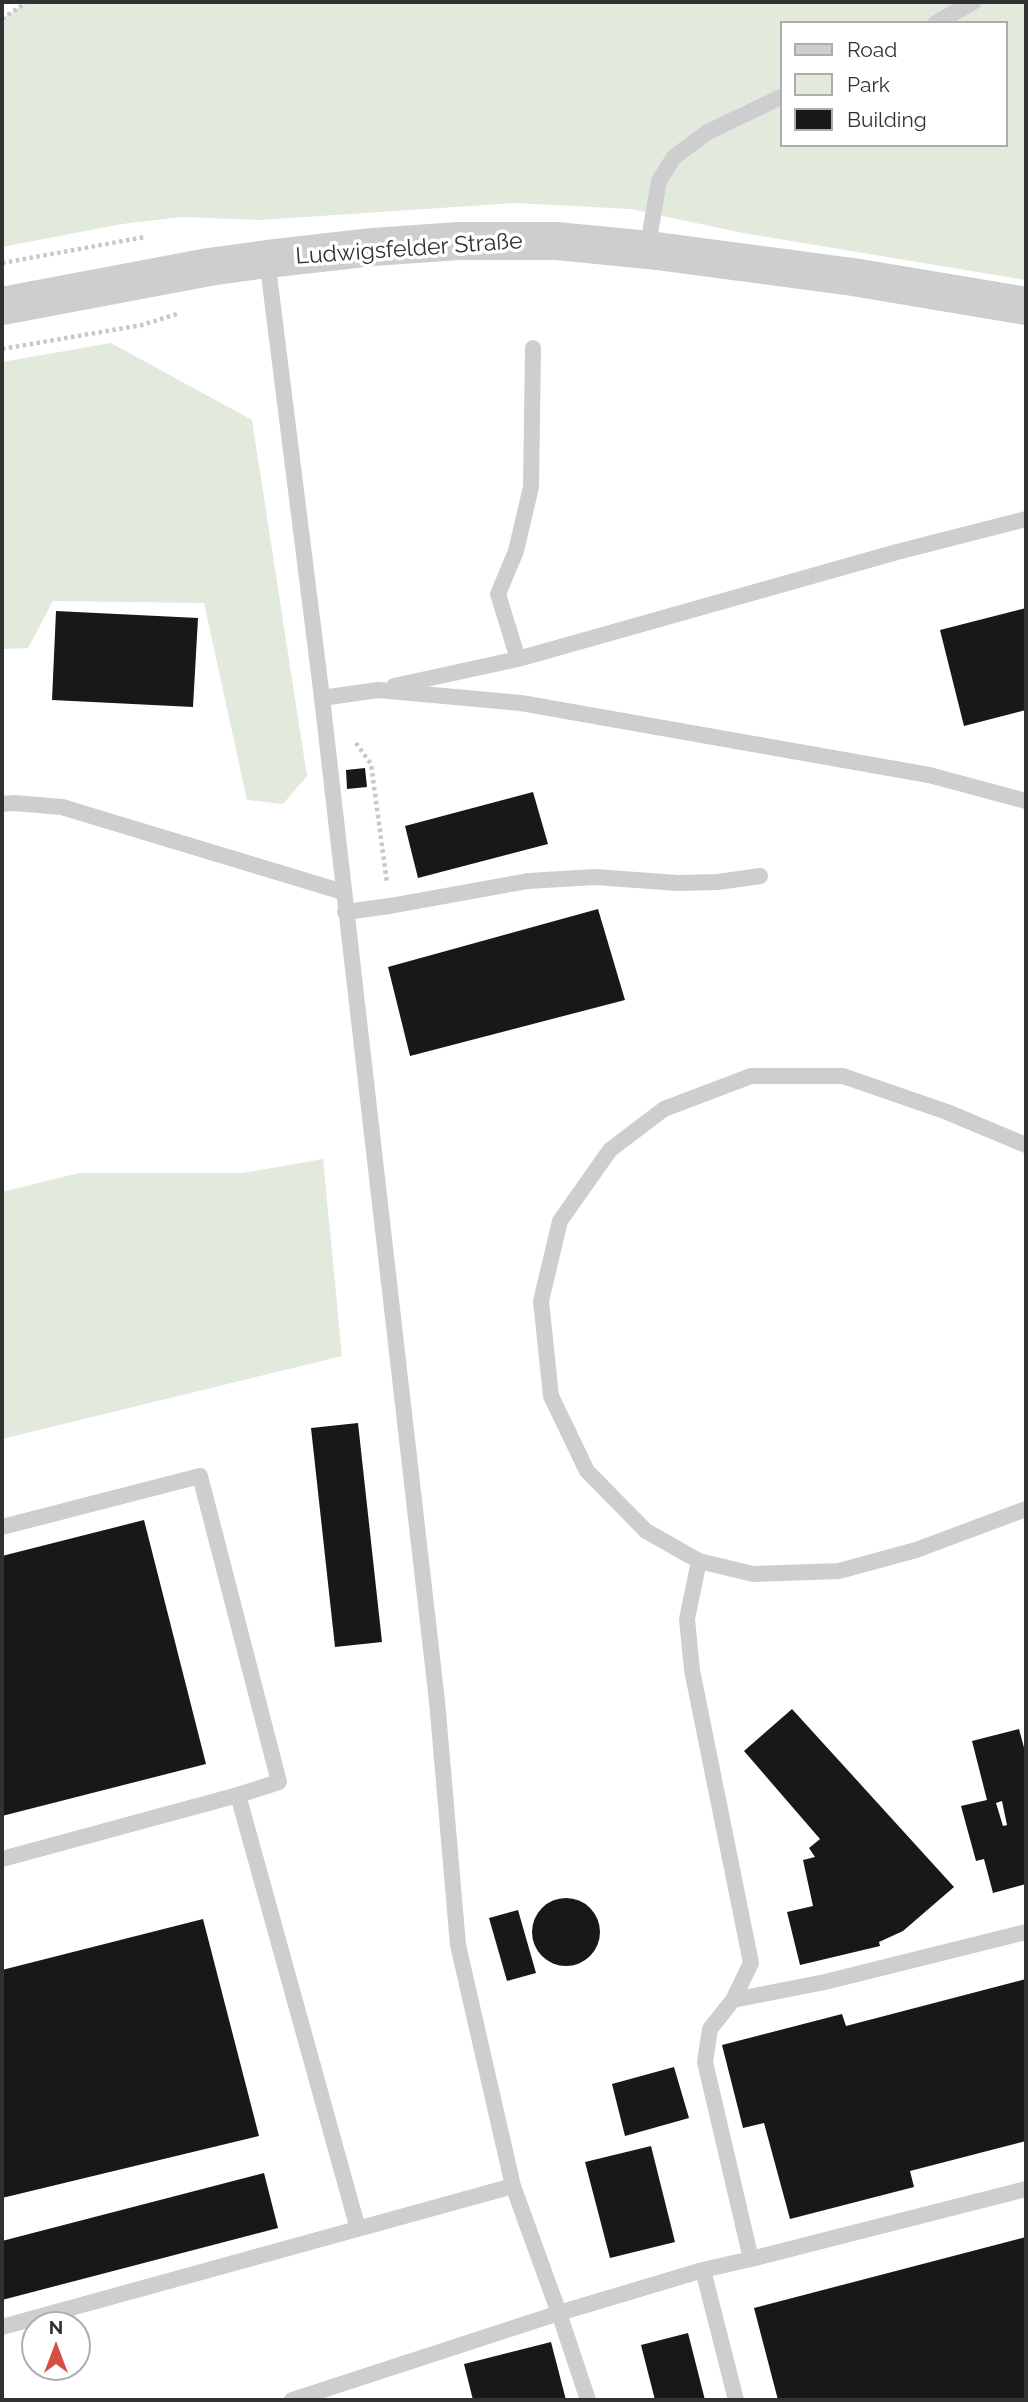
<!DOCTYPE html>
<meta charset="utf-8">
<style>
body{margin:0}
#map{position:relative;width:1028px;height:2402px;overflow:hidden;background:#fff;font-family:Raleway,sans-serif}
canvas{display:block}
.frame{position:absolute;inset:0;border:4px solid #313131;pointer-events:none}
.legend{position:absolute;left:780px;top:21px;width:228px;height:126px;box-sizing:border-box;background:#fff;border:2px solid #adadad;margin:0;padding:9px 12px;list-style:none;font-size:21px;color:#313131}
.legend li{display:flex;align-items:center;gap:14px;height:35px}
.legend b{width:35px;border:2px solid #adadad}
.north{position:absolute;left:21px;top:2311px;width:70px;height:70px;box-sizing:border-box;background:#fff;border:2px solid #adadad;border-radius:50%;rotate:0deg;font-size:19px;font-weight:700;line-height:28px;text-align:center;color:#313131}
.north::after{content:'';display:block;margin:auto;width:24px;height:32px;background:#d64e44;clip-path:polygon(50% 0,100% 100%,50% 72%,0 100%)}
</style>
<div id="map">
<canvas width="1028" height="2402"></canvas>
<div class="frame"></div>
<ul class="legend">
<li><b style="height:9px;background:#cecece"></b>Road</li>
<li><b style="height:19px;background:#e2e9dd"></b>Park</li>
<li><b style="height:19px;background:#181818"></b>Building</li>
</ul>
<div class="north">N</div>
</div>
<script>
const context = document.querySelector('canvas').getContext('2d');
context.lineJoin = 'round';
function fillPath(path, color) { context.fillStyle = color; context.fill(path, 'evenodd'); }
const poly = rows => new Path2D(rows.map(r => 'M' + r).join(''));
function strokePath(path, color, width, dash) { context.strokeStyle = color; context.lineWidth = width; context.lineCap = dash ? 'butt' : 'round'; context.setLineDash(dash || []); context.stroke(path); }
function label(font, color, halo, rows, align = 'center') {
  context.font = font + ' Raleway,sans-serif'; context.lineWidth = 7; context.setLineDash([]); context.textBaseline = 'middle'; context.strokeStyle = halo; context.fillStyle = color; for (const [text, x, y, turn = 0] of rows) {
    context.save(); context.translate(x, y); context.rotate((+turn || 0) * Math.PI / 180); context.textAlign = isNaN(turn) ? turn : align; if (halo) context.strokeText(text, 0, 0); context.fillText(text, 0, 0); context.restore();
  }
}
fillPath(poly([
 [27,2,1026,2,1026,280,743,233,630,209,515,203,260,220,182,217,122,224,2,247,2,19],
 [781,23,1005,23,1005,145,781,145],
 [111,343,252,420,307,776,283,804,247,800,204,603,53,601,28,648,2,649,2,362],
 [323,1159,342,1356,2,1439,2,1192,79,1173,243,1173]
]), '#e2e9dd');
fillPath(poly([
 [1026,608,1026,710,964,726,940,630],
 [56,611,198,618,193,707,52,700],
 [365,768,367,787,347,789,346,770],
 [533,792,548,844,418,878,405,826],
 [598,909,625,1000,410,1056,388,967],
 [358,1423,382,1642,335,1647,311,1428],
 [144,1520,206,1764,2,1816,2,1556],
 [792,1709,954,1887,903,1931,879,1942,880,1946,800,1965,787,1912,813,1906,803,1860,815,1857,809,1848,820,1839,744,1751],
 [1019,1729,1026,1755,1026,1884,993,1893,984,1859,976,1861,961,1806,987,1800,972,1741],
 [1002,1801,1007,1825,1003,1826,996,1803],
 '532 1932a34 34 0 1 1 68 0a34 34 0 1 1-68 0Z',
 [518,1910,536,1973,507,1981,489,1918],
 [203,1919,259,2136,2,2198,2,1970],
 [1026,1979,1026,2141,910,2171,914,2187,790,2219,764,2123,743,2128,722,2045,842,2014,846,2026],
 [674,2067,689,2118,625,2136,612,2084],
 [651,2146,675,2242,610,2258,585,2162],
 [264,2173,278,2228,2,2300,2,2241],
 [1026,2237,1026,2400,778,2400,754,2308],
 [688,2333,705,2400,655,2400,641,2345],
 [551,2342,566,2400,473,2400,464,2364]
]), '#181818');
strokePath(poly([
 [2,19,27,2],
 [2,263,145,237],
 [2,349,142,325,177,314],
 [356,743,371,764,387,883]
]), '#c8c8c8', 4.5, [3.5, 3.5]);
strokePath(poly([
 [936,23,973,2],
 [649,250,651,227,659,181,674,157,708,132,781,97],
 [267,259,322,698,437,1701,458,1945,513,2186,559,2313,588,2400],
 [518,659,498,594,516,551,531,487,533,348],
 [394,686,518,659,897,552,1026,519],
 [322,698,378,690,521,703,929,775,1026,801],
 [2,804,14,803,62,807,343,892],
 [345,912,390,906,528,881,595,877,678,883,718,882,760,876],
 [1026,1145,947,1112,843,1076,751,1076,664,1109,610,1150,560,1221,541,1301,551,1396,587,1471,646,1531,699,1561,753,1574,839,1571,916,1550,1026,1509],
 [2,1527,200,1476,279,1782,238,1795,358,2229],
 [2,1859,238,1795],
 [733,2000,825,1982,1026,1932],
 [751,2259,1026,2189],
 [703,2270,736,2400],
 [2,2327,513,2186],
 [292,2400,559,2313,703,2270,751,2259,705,2062,710,2029,733,2000,751,1963,692,1670,687,1619,699,1561]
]), '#cecece', 16);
strokePath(poly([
 [2,306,209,267,267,259,373,247,459,241,556,241,649,250,853,277,1026,306]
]), '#cecece', 38);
label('23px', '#313131', '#fff', [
 ["Ludwigsfelder Straße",409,249,-4]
]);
</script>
